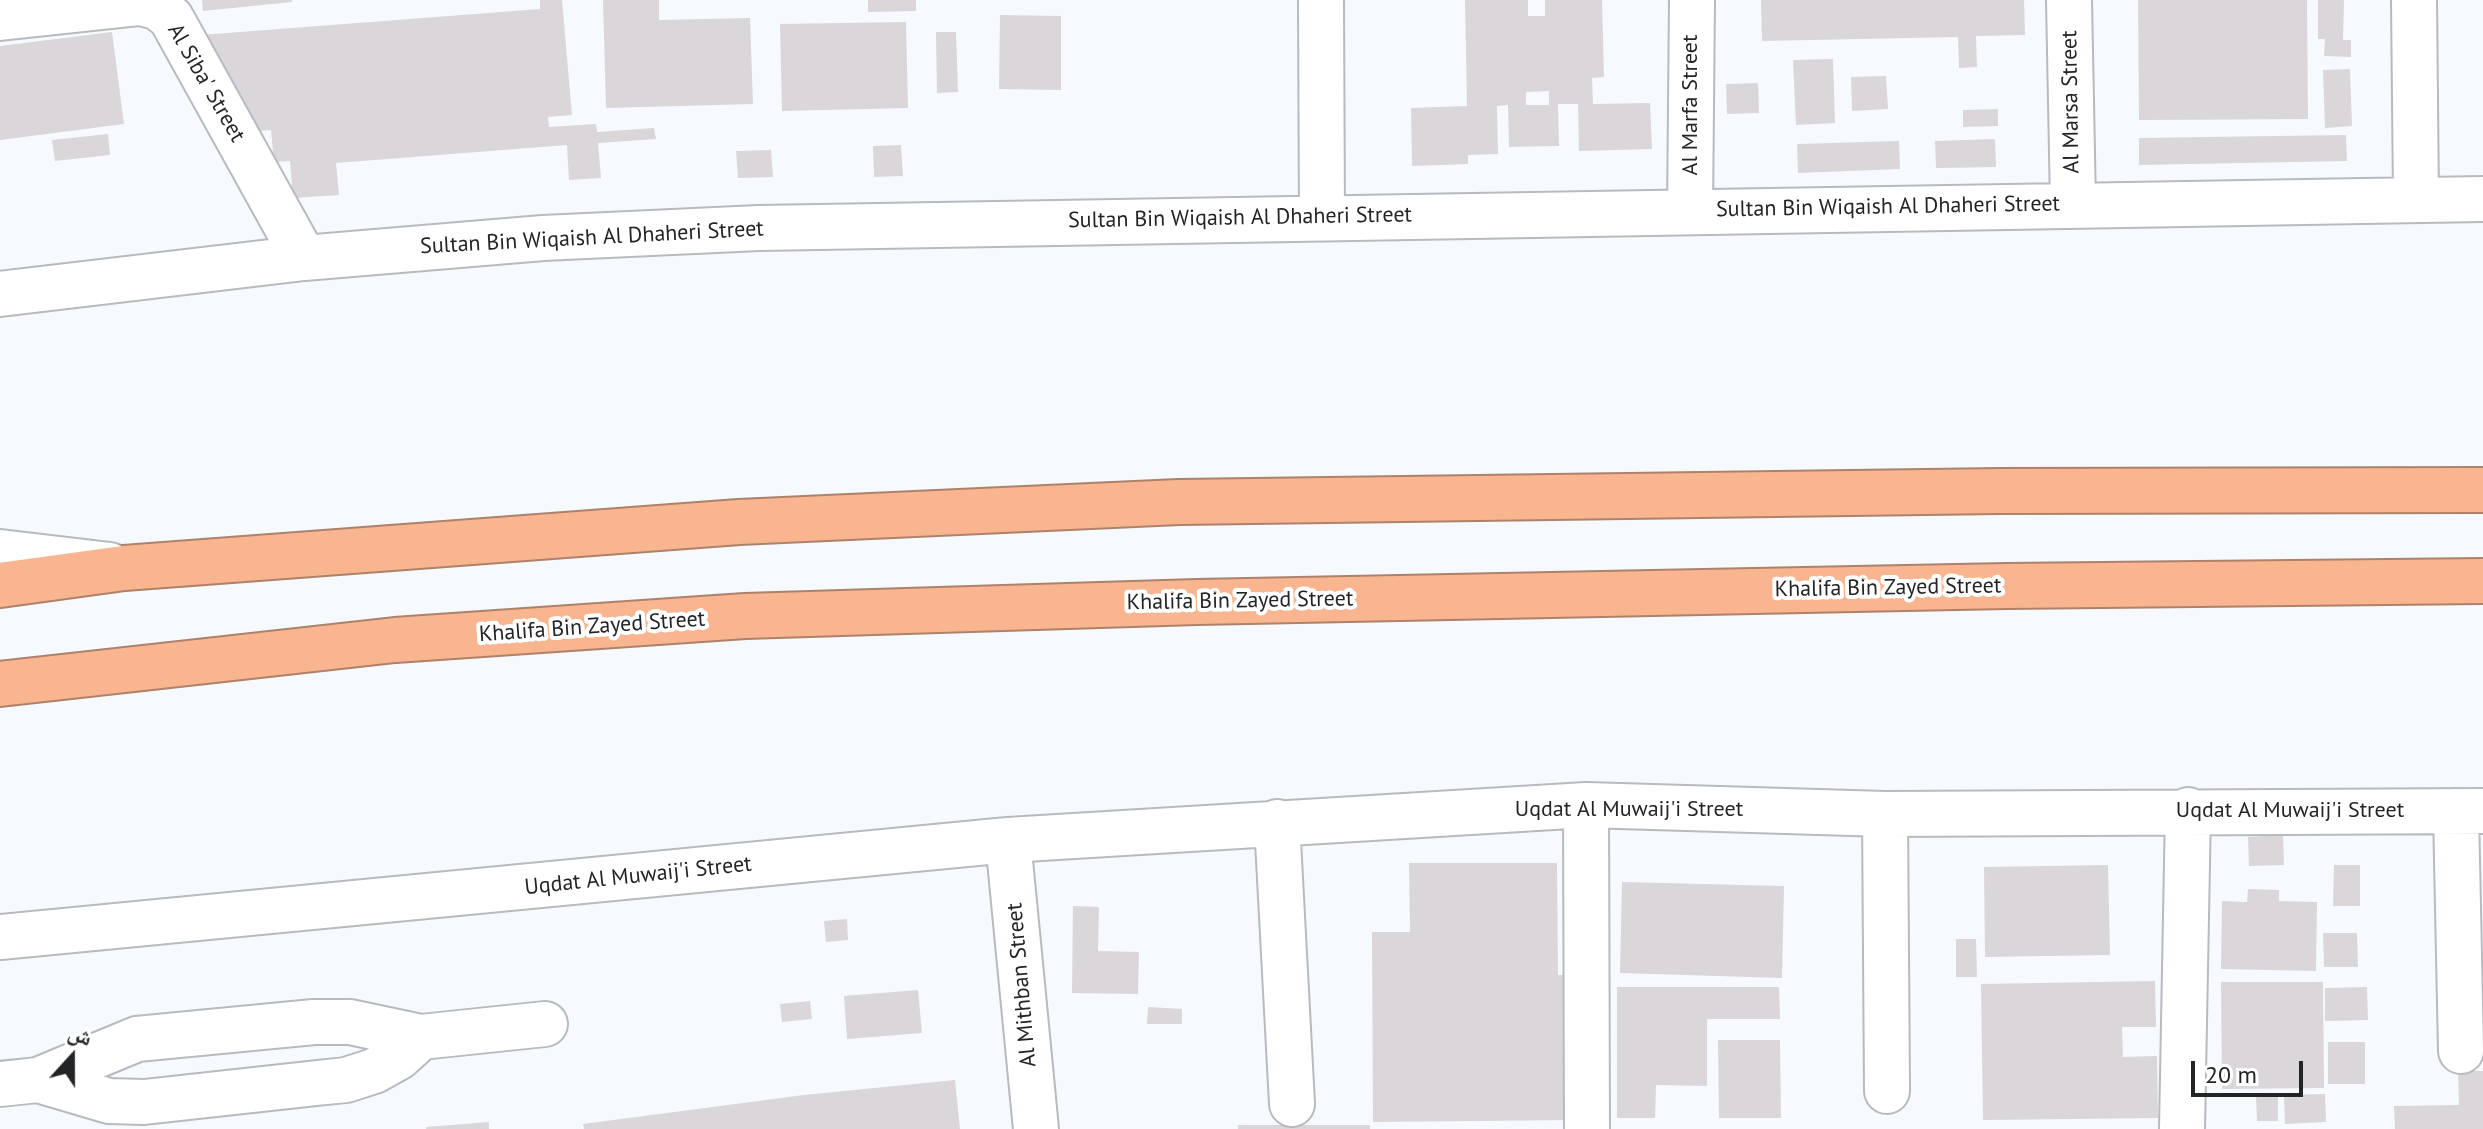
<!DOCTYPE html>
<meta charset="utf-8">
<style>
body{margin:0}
#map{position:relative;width:2483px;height:1129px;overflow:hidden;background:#f6fafe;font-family:"PT Sans","Noto Naskh Arabic",sans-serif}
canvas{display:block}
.north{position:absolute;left:32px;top:1017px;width:80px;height:80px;-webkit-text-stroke:6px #fff;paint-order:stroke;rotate:21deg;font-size:22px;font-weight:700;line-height:32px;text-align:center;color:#232426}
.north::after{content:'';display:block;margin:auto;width:28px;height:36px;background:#232426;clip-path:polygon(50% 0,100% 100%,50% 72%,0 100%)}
.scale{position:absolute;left:2191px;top:1061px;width:112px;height:36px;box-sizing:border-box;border:4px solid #232426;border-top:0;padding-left:10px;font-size:24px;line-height:28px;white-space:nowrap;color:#232426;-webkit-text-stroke:6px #fff;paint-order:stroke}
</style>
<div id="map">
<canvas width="2483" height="1129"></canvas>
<div class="north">ش</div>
<div class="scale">20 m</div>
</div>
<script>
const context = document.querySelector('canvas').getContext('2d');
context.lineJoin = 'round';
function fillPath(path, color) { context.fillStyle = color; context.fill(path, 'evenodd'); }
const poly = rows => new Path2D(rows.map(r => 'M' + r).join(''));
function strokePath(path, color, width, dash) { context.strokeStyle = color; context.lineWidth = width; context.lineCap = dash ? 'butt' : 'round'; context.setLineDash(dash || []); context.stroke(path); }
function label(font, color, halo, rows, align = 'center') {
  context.font = font + ' "PT Sans",sans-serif'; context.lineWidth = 8; context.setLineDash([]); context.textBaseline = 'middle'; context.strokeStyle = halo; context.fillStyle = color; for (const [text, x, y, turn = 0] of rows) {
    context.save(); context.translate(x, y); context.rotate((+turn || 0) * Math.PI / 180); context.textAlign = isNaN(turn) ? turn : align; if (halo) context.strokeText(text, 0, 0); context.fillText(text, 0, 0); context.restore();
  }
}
fillPath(poly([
 [202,0,292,0,292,2,203,11],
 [540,0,562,0,572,115,548,117,549,127,596,124,597,132,654,128,656,139,598,143,601,178,569,180,567,145,336,163,339,195,293,198,290,161,274,162,271,130,244,132,201,35,540,9],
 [603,0,659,0,659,20,750,18,753,104,606,108],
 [868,0,916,0,916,11,868,12],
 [1465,0,1528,0,1528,16,1545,16,1545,0,1602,0,1604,77,1592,78,1593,104,1650,103,1652,149,1579,151,1578,104,1558,104,1559,146,1509,147,1508,105,1497,106,1498,154,1468,155,1468,164,1412,166,1411,108,1467,106],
 [1549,91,1549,105,1526,105,1526,92],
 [1761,0,2024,0,2025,35,1976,36,1977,67,1959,68,1958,37,1762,41],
 [2138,0,2307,0,2308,119,2139,120],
 [2318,0,2344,0,2343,40,2351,40,2351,57,2324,56,2325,39,2318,39],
 [1000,15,1061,16,1061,90,999,89],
 [906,22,908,108,782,111,780,24],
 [112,32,124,124,0,140,0,46],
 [936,32,956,32,958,92,937,93],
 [1833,59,1835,123,1796,125,1793,60],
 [2350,69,2352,126,2325,128,2323,70],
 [1886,76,1888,109,1852,111,1851,77],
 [1758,83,1759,113,1727,114,1726,84],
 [1998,109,1998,126,1963,127,1963,110],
 [108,134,110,155,55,161,52,140],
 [2346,135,2347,161,2139,165,2139,138],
 [1995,139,1996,167,1936,168,1935,141],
 [1899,141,1900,169,1798,173,1797,144],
 [901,145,903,176,874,177,873,146],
 [771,150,773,177,738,178,736,151],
 [2283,835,2284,865,2249,866,2248,837],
 [1409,863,1557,863,1558,975,1577,975,1578,1120,1373,1122,1372,932,1410,932],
 [2108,865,2110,955,1985,957,1984,867],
 [2334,865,2360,865,2360,906,2333,906],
 [1622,882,1784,886,1782,978,1620,973],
 [2248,889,2279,890,2279,901,2317,902,2316,971,2221,969,2222,901,2247,902],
 [1073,906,1099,907,1098,951,1139,952,1138,994,1072,993],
 [847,919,848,940,826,942,824,921],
 [2323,933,2357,933,2358,967,2324,967],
 [1956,939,1976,939,1977,977,1956,977],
 [2155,981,2156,1027,2122,1027,2123,1057,2157,1056,2158,1118,1983,1120,1981,984],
 [2221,982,2323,982,2324,1088,2222,1089],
 [1617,987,1779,987,1780,1019,1707,1019,1707,1086,1656,1085,1655,1118,1617,1118],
 [2367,987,2368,1020,2325,1021,2325,988],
 [918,990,922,1033,847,1039,844,996],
 [810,1001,812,1019,782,1022,780,1004],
 [1148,1007,1182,1009,1182,1024,1147,1024],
 [1718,1040,1780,1040,1781,1118,1719,1118],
 [2328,1042,2365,1042,2365,1084,2328,1084],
 [2458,1071,2483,1071,2483,1129,2395,1129,2394,1106,2459,1105],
 [955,1080,960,1129,584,1129,583,1124,804,1095],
 [2325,1094,2326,1122,2285,1124,2284,1095],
 [2278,1095,2278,1121,2257,1121,2256,1096],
 [489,1122,489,1129,426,1129,426,1127],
 [1238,1125,1370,1125,1370,1129,1238,1129]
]), '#dad6da');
const minor = poly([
 [1321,0,1322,218],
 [2069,0,2073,204],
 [2414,0,2416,200],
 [0,18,140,3,157,7,171,18,304,258],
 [1690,211,1692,0],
 [0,294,304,258,543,238,759,228,2483,199],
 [0,552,110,565],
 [1586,805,1587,1129],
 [2456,811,2461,1051],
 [1885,814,1887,1091],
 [1277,822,1292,1104],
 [1008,840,1036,1129],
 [0,937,1008,840,1586,805,1885,814,2483,811],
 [38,1080,109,1101,144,1102,317,1083,346,1080,374,1071,399,1057,421,1037],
 [0,1084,38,1080,137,1039,314,1022,350,1022,421,1037,545,1024],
 [2182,1129,2188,810]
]);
const highway = poly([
 [0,585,124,568,739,522,1179,502,2000,491,2483,490],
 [0,684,395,640,745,616,1197,602,2007,586,2483,581]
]);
strokePath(minor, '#b7babf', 48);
strokePath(highway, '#ae826a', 48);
strokePath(minor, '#fff', 44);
strokePath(highway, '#f9b58f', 44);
label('22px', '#232426', '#fff', [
 ["Al Siba' Street",206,83,60],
 ["Al Marsa Street",2071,102,-91],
 ["Al Marfa Street",1691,105,-90],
 ["Sultan Bin Wiqaish Al Dhaheri Street",1888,207,-1],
 ["Sultan Bin Wiqaish Al Dhaheri Street",1240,218,-1],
 ["Sultan Bin Wiqaish Al Dhaheri Street",592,238,-3],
 ["Khalifa Bin Zayed Street",1888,588,-1],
 ["Khalifa Bin Zayed Street",1240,601,-1],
 ["Khalifa Bin Zayed Street",592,627,-4],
 ["Uqdat Al Muwaij'i Street",1629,810],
 ["Uqdat Al Muwaij'i Street",2290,811],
 ["Uqdat Al Muwaij'i Street",638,876,-6],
 ["Al Mithban Street",1022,985,-95]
]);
</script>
